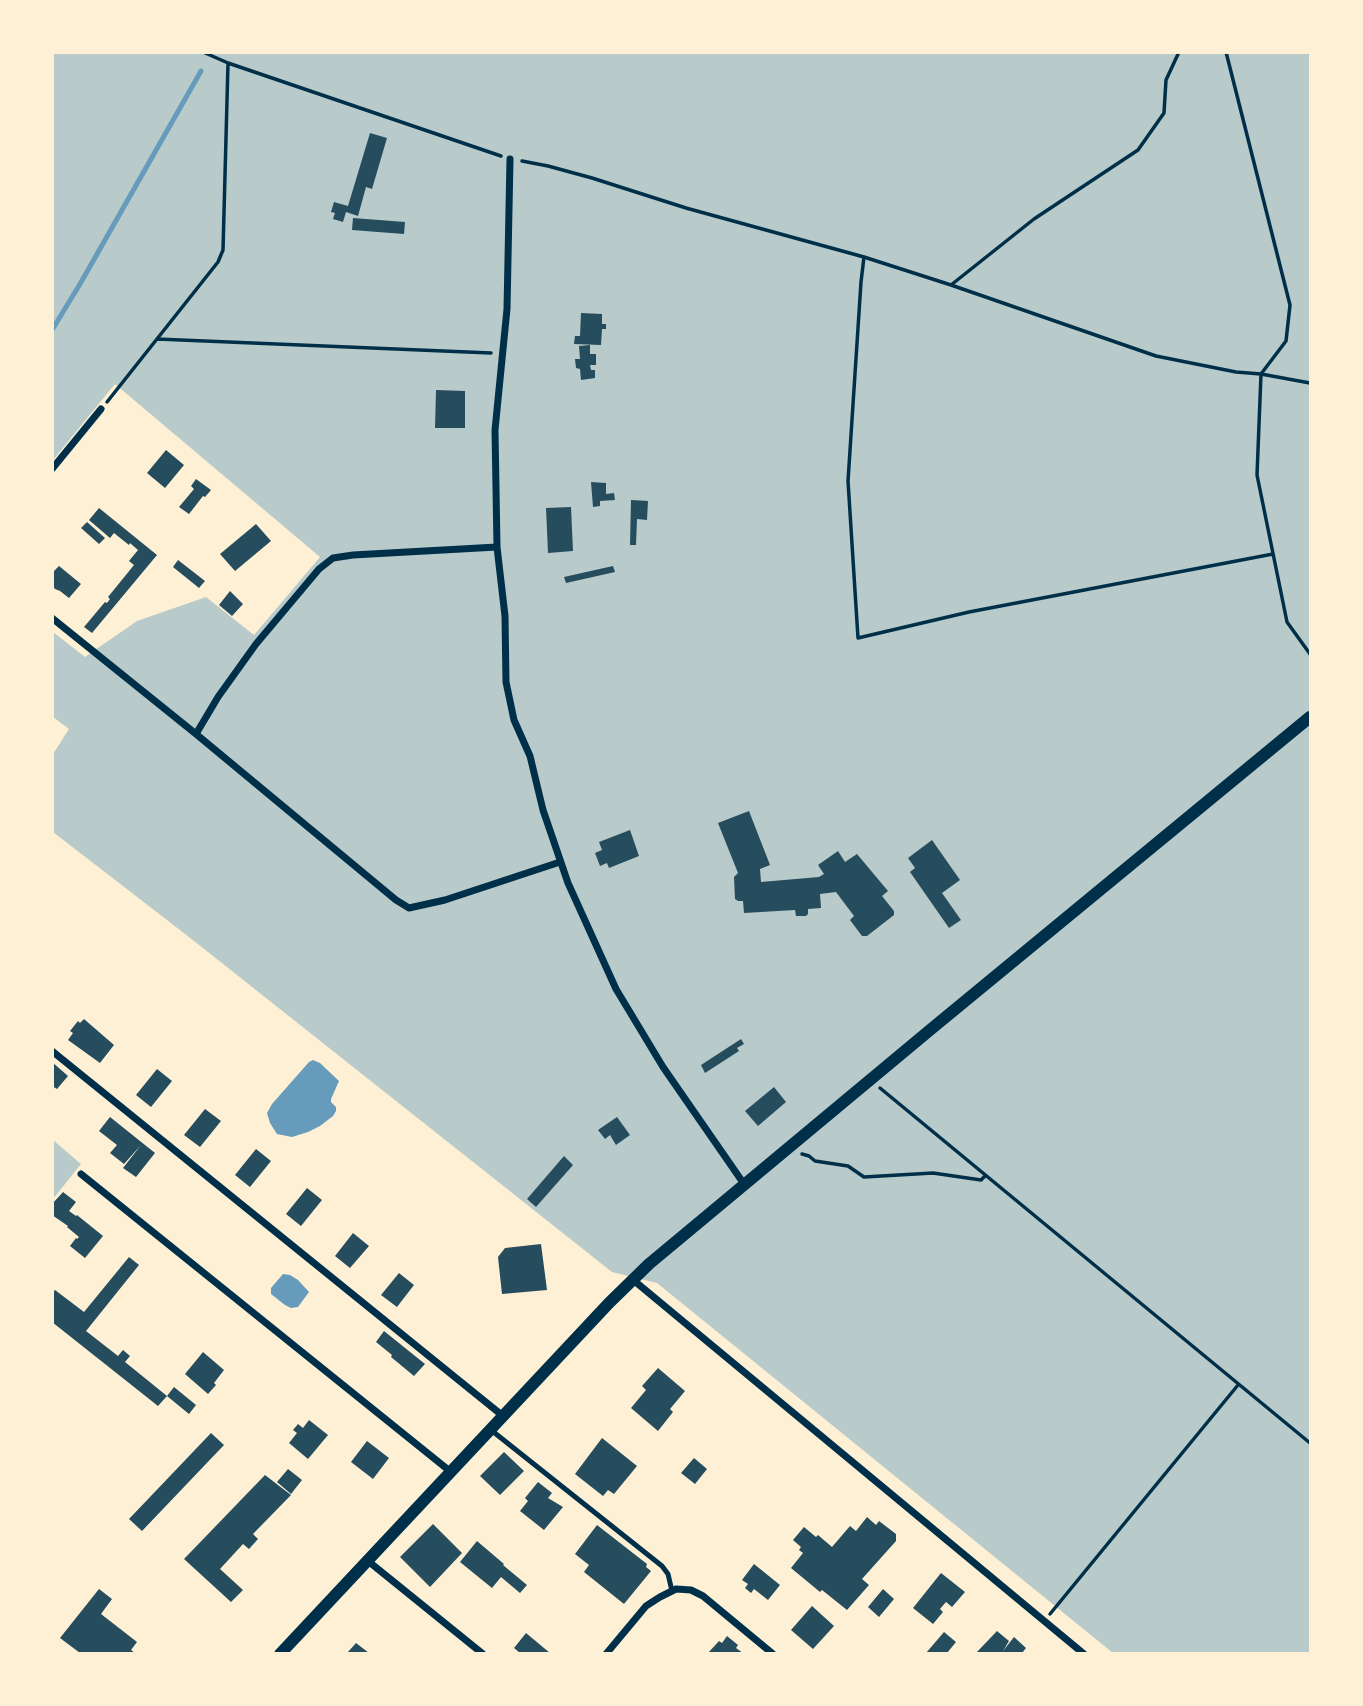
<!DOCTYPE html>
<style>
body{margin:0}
#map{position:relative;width:1363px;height:1706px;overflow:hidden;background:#fdf0d5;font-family:Poppins,sans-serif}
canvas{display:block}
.frame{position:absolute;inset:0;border:54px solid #fdf0d5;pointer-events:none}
</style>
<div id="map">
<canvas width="1363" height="1706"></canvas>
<div class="frame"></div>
</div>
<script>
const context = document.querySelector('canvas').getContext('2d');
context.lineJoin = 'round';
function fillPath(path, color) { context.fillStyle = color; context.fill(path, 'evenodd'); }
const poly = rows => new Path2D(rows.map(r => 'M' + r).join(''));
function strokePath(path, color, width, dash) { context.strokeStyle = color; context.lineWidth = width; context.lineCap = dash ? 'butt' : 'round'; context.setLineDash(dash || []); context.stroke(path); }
fillPath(poly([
 [53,53,1310,53,1310,1653,1113,1653,657,1283,612,1272,189,937,53,832,53,754,69,729,53,717,53,632,85,657,137,621,206,597,254,635,320,557,115,384,53,460],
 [53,1140,81,1164,53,1199]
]), '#b9caca');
fillPath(poly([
 [313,1060,320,1063,339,1081,331,1099,331,1102,336,1107,336,1111,333,1116,320,1126,308,1132,292,1137,277,1134,270,1123,267,1113,272,1104,309,1062],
 [283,1274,290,1275,298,1280,309,1292,298,1307,291,1308,285,1305,271,1294,271,1288]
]), '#669bbc');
strokePath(poly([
 [52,330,80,284,201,71]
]), '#669bbc', 5);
fillPath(poly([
 [370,133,387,138,372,189,366,187,358,216,346,212,343,222,333,219,335,213,331,212,334,202,348,206],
 [353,218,405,222,404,234,352,230],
 [581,313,602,314,602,324,606,324,606,329,602,329,601,345,574,344,575,336,580,336],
 [590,345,590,354,596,354,596,365,590,365,591,370,595,370,595,378,581,380,580,369,576,368,575,359,580,359,579,346],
 [436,390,465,391,465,428,435,428],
 [166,450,184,465,165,488,147,473],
 [196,479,211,490,205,497,203,496,189,514,179,507,194,489,191,486],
 [591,482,606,483,606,494,614,493,615,500,600,501,600,506,593,507],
 [631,500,648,501,647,520,637,519,636,545,630,545],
 [571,507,573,551,548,553,546,508],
 [99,508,157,555,92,633,84,627,105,602,107,603,110,599,108,597,134,565,129,561,138,550,130,543,129,545,114,533,110,538,89,520],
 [87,522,105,538,99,544,81,528],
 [256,524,271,541,235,571,220,554],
 [178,560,205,581,199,588,173,567],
 [59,566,81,584,69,598,60,591,55,589,52,585,52,573],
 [613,566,615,572,566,583,564,577],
 [230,591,243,604,232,616,219,605],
 [749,811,770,865,760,869,761,882,819,877,824,874,818,865,838,851,845,862,857,854,888,891,882,896,894,911,894,915,867,936,862,936,850,920,854,916,836,892,820,894,821,908,808,909,808,914,806,916,796,916,795,910,744,913,743,901,738,901,735,899,734,877,738,873,718,823],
 [630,830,639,856,609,868,607,863,600,866,595,853,602,850,599,842],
 [932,840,960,880,942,893,961,920,949,928,910,872,915,868,908,858],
 [84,1019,114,1045,100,1063,68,1040,73,1033,70,1031,78,1021,80,1023],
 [741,1039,744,1044,737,1048,739,1051,705,1073,701,1065],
 [52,1062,68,1076,57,1089,52,1086],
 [157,1069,172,1081,151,1107,136,1095],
 [774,1087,786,1102,758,1126,745,1111],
 [205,1109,221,1121,200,1147,184,1135],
 [110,1117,155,1153,136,1177,123,1168,141,1145,124,1164,110,1153,117,1145,99,1131],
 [617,1117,630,1135,616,1145,610,1135,605,1139,598,1130],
 [256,1149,271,1161,250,1187,235,1175],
 [564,1156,573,1165,536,1207,527,1199],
 [307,1188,322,1200,301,1226,286,1214],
 [63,1192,76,1202,69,1211,76,1216,77,1215,103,1236,85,1258,70,1246,76,1238,77,1239,79,1237,67,1227,68,1226,52,1215,52,1204],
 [353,1233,369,1246,350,1268,335,1256],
 [541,1244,547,1290,502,1294,498,1257,505,1248],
 [129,1257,139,1265,86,1331,118,1356,123,1350,130,1356,125,1362,167,1396,158,1406,52,1322,52,1293,55,1290,84,1312],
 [399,1273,414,1285,397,1307,381,1295],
 [384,1331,425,1364,414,1376,391,1357,392,1355,376,1342],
 [203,1352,224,1370,214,1383,216,1385,208,1394,185,1374],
 [658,1368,685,1391,670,1409,673,1412,658,1431,631,1408,646,1390,642,1386],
 [174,1387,196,1405,189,1414,167,1396],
 [309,1420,328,1435,308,1459,289,1443,297,1433,293,1430,298,1424,303,1428],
 [211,1433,224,1445,142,1531,129,1519],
 [602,1438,637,1466,614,1494,608,1490,603,1496,575,1474],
 [367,1441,389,1458,373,1479,351,1462],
 [504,1452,524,1471,500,1495,480,1476],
 [694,1458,707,1469,695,1484,681,1473],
 [288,1469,302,1480,291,1494,277,1482],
 [265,1475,291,1495,253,1534,258,1539,249,1549,243,1544,220,1569,243,1590,231,1602,184,1559],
 [538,1482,552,1493,548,1498,563,1507,544,1530,520,1511,528,1501,525,1498],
 [867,1517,876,1525,879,1521,896,1534,896,1541,862,1579,869,1585,847,1610,822,1590,820,1592,791,1568,803,1553,799,1550,801,1547,793,1540,804,1527,816,1537,818,1535,832,1547,850,1526,856,1531],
 [433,1524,462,1553,430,1587,400,1557],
 [597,1525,647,1564,646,1567,651,1571,624,1604,584,1572,589,1565,575,1554],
 [477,1541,504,1564,503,1565,527,1585,520,1593,501,1577,492,1588,460,1562],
 [754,1564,780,1585,768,1600,754,1589,751,1593,745,1588,748,1584,742,1580],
 [941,1573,965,1592,952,1607,946,1602,940,1609,943,1612,933,1624,913,1608],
 [99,1589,112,1599,101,1614,137,1642,131,1650,135,1653,80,1653,60,1638],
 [883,1589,894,1599,879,1617,868,1607],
 [812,1606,834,1626,813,1649,791,1630],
 [997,1631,1009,1641,1003,1651,1014,1637,1026,1648,1022,1653,976,1653],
 [944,1632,956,1642,947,1653,926,1653],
 [526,1633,550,1653,520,1653,514,1648],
 [727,1636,738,1645,736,1648,743,1653,708,1653,719,1641,722,1643],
 [356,1643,369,1653,347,1653]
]), '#264d5e');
strokePath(poly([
 [203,52,228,63,501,156],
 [1226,52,1290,305,1286,341,1261,374,1257,475,1287,622,1310,654],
 [522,161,548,166,592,178,686,208,864,257,951,285,1156,356,1236,372,1261,374,1310,383],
 [864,257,861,282,848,481,858,638,969,612,1273,554],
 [951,285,1034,219,1138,150,1164,113,1166,80,1179,52],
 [157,339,491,353],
 [107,402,218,262,223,250,228,63],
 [880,1088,1310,1443],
 [802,1154,809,1156,815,1161,848,1166,864,1177,933,1173,981,1180,985,1176],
 [1050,1614,1238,1385]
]), '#003049', 3.5);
strokePath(poly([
 [491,1430,662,1566,668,1574,672,1591]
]), '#003049', 5);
strokePath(poly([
 [510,159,507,309,495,430,497,547,505,616,506,682,514,720,530,756,543,810,568,883,616,989,663,1067,744,1184],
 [52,469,101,409],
 [52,618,196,734,396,900,409,908,445,900,560,862],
 [196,734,218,697,256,644,319,569,333,558,353,555,497,547],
 [52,1051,503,1416],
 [81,1174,451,1472],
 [632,1279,1084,1654],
 [368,1561,483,1654],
 [606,1654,646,1606,660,1597,676,1589,691,1590,703,1596,773,1654]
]), '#003049', 7);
strokePath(poly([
 [280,1654,609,1303,649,1264,930,1030,1310,717]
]), '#003049', 12);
</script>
